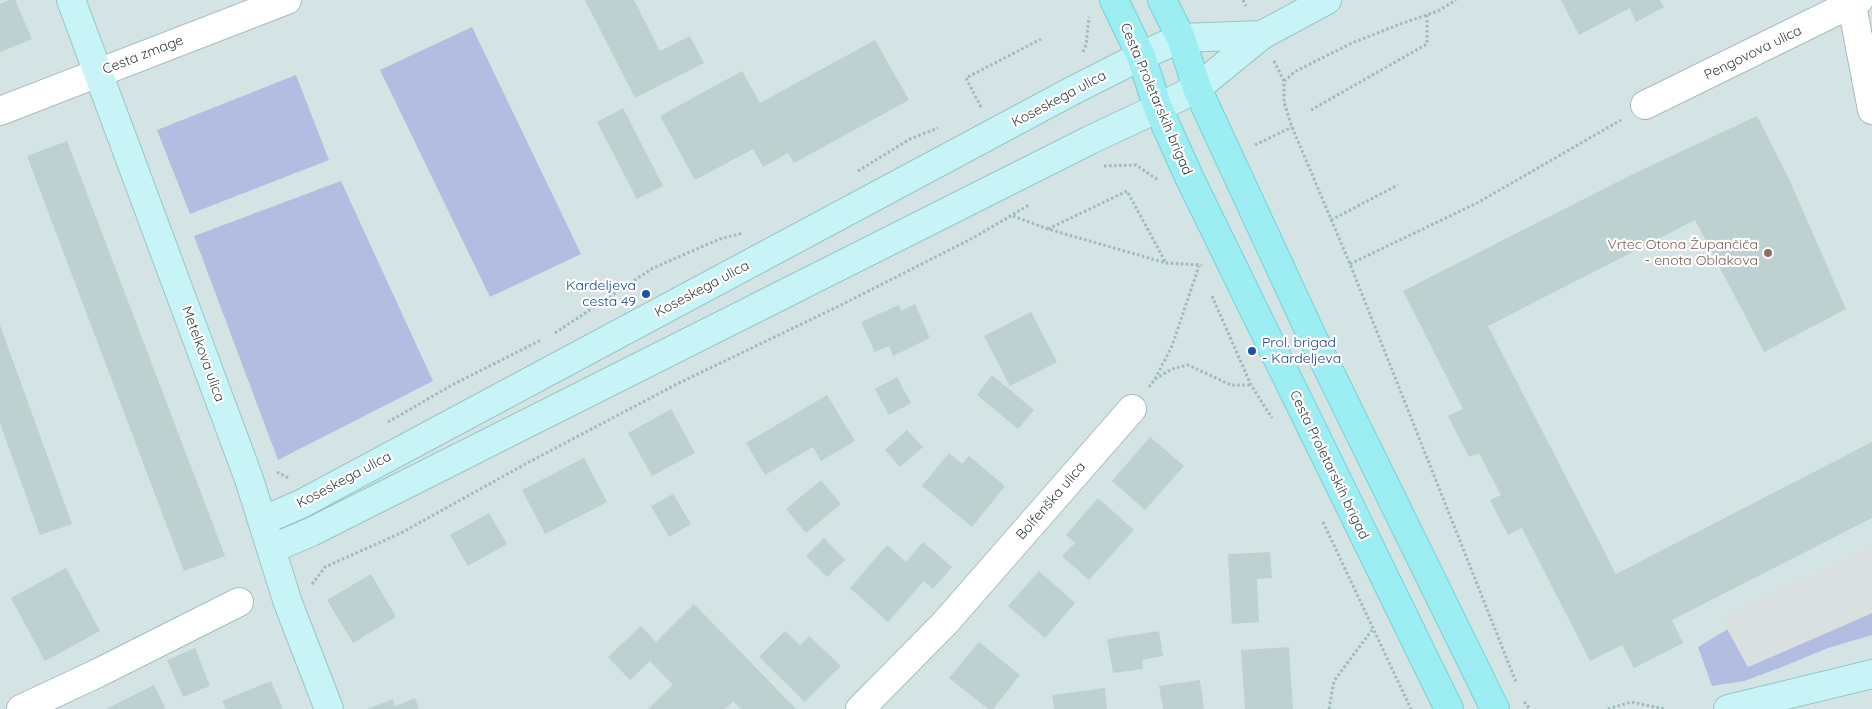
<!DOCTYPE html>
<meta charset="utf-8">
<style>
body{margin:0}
canvas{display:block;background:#e6f0f1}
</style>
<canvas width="1872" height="709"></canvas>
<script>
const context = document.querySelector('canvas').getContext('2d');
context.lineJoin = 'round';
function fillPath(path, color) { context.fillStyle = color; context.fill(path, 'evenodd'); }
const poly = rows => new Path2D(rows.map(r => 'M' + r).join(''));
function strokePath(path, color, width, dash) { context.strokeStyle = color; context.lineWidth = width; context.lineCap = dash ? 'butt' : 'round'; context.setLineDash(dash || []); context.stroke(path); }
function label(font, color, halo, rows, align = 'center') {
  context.font = font + ' Quicksand,sans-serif'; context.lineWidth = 4.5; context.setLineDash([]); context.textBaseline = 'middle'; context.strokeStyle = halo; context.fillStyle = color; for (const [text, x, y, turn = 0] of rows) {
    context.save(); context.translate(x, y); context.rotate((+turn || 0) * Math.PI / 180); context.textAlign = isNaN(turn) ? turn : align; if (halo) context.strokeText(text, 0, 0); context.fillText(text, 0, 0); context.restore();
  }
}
fillPath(poly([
 [0,0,1872,0,1872,709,0,709]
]), '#d4e4e4');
fillPath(poly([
 [472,27,581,254,490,297,380,70],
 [296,75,329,160,190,214,157,130],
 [341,181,433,381,278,460,194,236],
 [1872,613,1872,635,1828,648,1782,667,1744,681,1712,686,1698,647,1728,629,1748,667]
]), '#b3bde1');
fillPath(poly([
 [1872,545,1872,613,1748,667,1721,618]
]), '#dadfdf');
fillPath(poly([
 [9,0,15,0,32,39,0,52,0,4],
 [585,0,634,0,660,51,690,36,704,63,635,98],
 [1561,0,1660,0,1664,7,1636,22,1630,8,1579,35],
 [875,40,909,100,794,163,788,153,763,167,753,149,695,180,660,116,742,71,760,103],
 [623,108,663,186,637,199,597,122],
 [1757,116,1789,179,1846,309,1764,352,1695,220,1488,326,1616,574,1872,442,1872,518,1672,620,1683,643,1634,668,1622,645,1590,661,1522,528,1508,535,1490,500,1501,495,1479,453,1469,457,1448,416,1463,409,1403,291,1633,174],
 [67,141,225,556,184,571,27,156],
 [915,304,930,338,893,356,889,346,875,352,861,322,899,305,901,311],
 [1031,312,1057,362,1010,386,984,336],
 [0,325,72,524,40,535,0,423],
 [992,375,1034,410,1018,429,977,395],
 [897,377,911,403,889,415,875,389],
 [827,395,855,441,821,461,813,447,765,475,746,443],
 [671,409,695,453,652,476,628,433],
 [907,430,923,447,900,467,885,450],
 [1150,437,1184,466,1145,510,1112,481],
 [949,453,962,464,969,456,1005,486,972,527,922,486],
 [584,458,607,502,545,534,522,490],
 [821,480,841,504,806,533,786,509],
 [673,494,691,524,669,537,651,506],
 [1098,498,1134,530,1089,580,1062,556,1075,543,1066,535],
 [489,513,507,544,468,566,450,535],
 [824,538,845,560,827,577,806,556],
 [923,542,952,567,933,589,924,581,888,622,850,588,887,545,906,562],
 [1270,552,1272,578,1257,579,1259,622,1232,624,1228,554],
 [66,568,100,631,45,661,11,598],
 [1039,571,1075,603,1045,638,1008,606],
 [371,574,396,617,353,643,327,600],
 [694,604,796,709,741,709,733,701,725,709,648,709,673,685,650,661,630,680,608,657,641,626,656,642],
 [785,631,800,645,809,636,841,666,805,702,759,657],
 [1159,631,1163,656,1142,660,1143,669,1113,673,1107,639],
 [979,642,1020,675,993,709,988,709,949,678],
 [1289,647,1293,709,1245,709,1241,650],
 [195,648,210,686,183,697,167,660],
 [1200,680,1204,709,1163,709,1159,686],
 [271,681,283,709,226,709,222,701],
 [154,685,166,709,106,709],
 [1105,688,1107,709,1054,709,1052,695],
 [415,698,419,709,367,709,393,699,395,706]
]), '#bcd1d0');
const street = poly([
 [1852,5,1872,110],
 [1645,105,1859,0],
 [0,111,287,0],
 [21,709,98,673,239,602],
 [860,709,945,623,1132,409]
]);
const secondary = poly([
 [71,0,249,479,288,603,329,709],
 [262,521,301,504,1070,92,1141,56,1181,38,1262,35],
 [271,549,311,532,1090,140,1158,108,1197,88,1262,35,1327,0],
 [1728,709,1872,674]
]);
const primary = poly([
 [1114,0,1141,56,1158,108,1190,179,1449,709],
 [1162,0,1181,38,1197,88,1310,332,1495,709]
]);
strokePath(street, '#a9bbbb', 30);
strokePath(secondary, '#98c5c8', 30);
strokePath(primary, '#6fd2d5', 30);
strokePath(poly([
 [1243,0,1246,6],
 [1083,52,1086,45,1089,17],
 [1274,61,1284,81,1284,102,1292,127,1350,264,1516,682],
 [1284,81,1296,71,1352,43,1403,23,1438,11,1456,0],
 [981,107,966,78,1041,39],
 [1311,110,1427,44,1427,14],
 [1255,145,1292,127],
 [1104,166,1136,165,1158,180],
 [858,171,910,139,938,128],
 [1013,216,1048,229,1166,263,1202,265],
 [1331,220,1398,185],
 [1048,229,1127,191,1166,263],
 [1350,264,1477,203,1621,120],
 [1212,296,1251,385,1272,418],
 [555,333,653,268,720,239,743,233],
 [1155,379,1172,369,1188,365,1231,385,1251,385],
 [1149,387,1155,379,1172,346,1199,266],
 [388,422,452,385,541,340],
 [277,472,289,478],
 [1323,522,1411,709],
 [312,584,325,567,401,533,529,462,677,384,839,306,973,238,1029,205],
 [1524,702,1530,709],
 [1329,709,1334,681,1372,630],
 [1608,709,1631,702,1665,709]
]), '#9cbbba', 3, [2.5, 2.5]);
strokePath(street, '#fff', 28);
strokePath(secondary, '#c8f4f8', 28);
strokePath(primary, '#9deef2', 28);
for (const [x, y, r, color] of [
 [1768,253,5,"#8d6e63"],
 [646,294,5,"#1a4fb4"],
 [1252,351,5,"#1a4fb4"]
]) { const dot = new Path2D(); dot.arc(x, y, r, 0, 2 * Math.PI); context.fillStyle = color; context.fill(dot); strokePath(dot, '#fff', 2); }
label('14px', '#364242', '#fff', [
 ["Pengovova ulica",1753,53,-26],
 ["Cesta zmage",143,55,-21],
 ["Koseskega ulica",1059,99,-28],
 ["Cesta Proletarskih brigad",1156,99,67],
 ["Koseskega ulica",702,289,-28],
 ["Metelkova ulica",203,354,70],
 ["Cesta Proletarskih brigad",1329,465,64],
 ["Koseskega ulica",344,480,-28],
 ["Bolfenška ulica",1051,501,-49]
]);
label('14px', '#785e54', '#fff', [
 ["Vrtec Otona Župančiča",1758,245],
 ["- enota Oblakova",1758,261]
], 'right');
label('14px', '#164399', '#fff', [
 ["Kardeljeva",636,286],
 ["cesta 49",636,302],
 ["Prol. brigad",1262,343,"left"],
 ["- Kardeljeva",1262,359,"left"]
], 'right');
</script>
